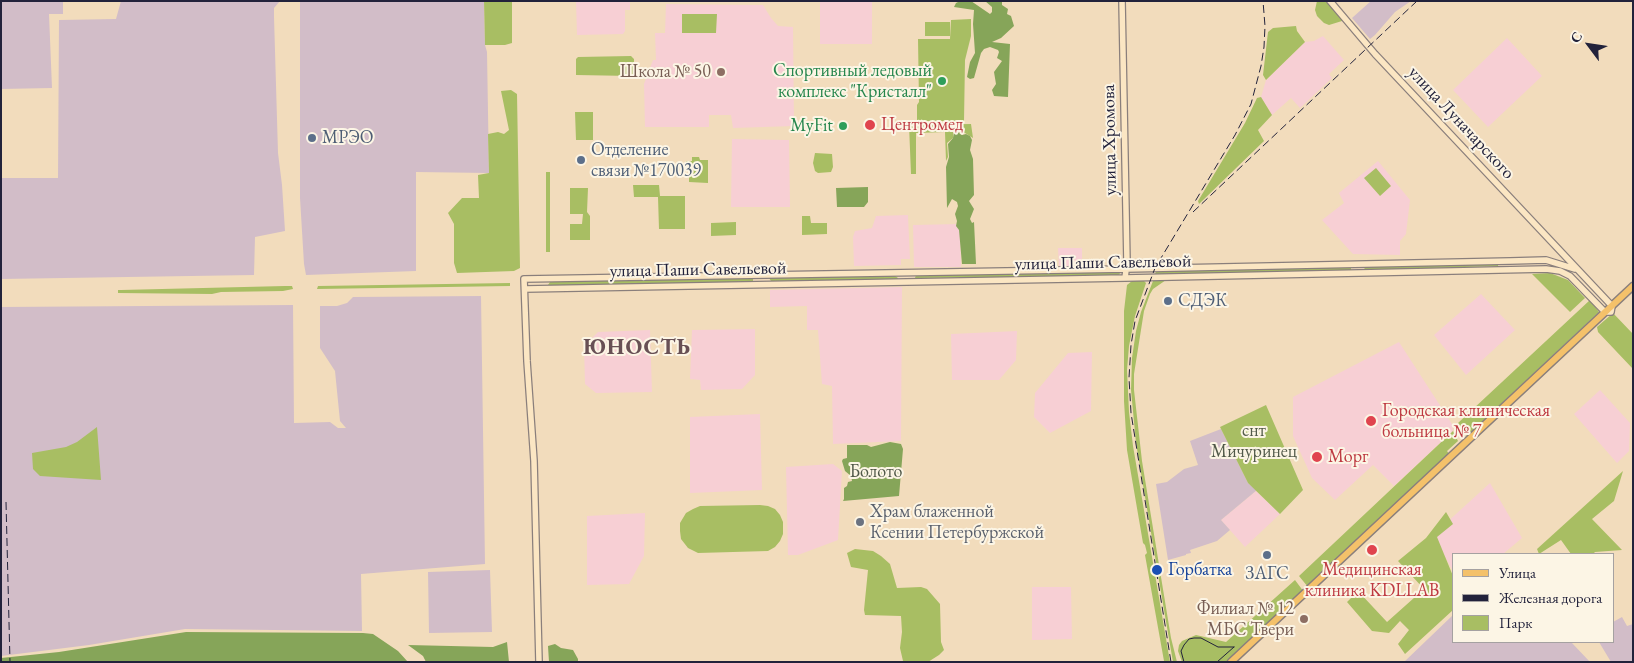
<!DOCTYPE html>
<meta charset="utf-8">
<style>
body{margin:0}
#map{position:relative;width:1634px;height:663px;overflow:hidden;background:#f2dcbc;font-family:"EB Garamond",serif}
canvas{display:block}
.frame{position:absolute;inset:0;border:2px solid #22223b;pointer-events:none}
.legend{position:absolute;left:1452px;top:553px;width:162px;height:90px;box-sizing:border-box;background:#fcf5e5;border:1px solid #a5a1a1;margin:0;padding:6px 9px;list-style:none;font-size:15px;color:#22223b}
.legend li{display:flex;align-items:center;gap:10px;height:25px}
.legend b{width:25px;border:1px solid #a5a1a1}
.north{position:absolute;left:1564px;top:20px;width:50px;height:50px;-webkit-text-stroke:4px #fcf5e5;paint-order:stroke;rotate:301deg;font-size:14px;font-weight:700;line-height:20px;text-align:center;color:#22223b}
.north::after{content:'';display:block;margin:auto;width:18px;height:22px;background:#22223b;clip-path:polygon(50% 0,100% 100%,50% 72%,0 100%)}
</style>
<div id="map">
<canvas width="1634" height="663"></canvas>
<div class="frame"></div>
<ul class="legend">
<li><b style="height:6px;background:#f4c16a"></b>Улица</li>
<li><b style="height:6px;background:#22223b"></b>Железная дорога</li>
<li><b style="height:14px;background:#a8be63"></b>Парк</li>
</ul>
<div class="north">С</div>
</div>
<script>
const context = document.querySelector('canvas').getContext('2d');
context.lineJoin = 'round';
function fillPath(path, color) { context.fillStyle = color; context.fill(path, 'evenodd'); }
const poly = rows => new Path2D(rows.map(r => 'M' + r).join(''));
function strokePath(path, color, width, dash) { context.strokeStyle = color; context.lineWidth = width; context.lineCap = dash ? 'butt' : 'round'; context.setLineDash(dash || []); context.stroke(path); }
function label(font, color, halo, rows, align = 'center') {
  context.font = font + ' "EB Garamond",serif'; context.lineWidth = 4; context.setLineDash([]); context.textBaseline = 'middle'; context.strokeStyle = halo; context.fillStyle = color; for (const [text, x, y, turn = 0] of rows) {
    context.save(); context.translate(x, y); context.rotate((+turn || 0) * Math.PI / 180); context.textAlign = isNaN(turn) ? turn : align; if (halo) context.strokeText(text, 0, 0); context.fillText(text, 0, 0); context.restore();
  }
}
fillPath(poly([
 [576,1,630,1,630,10,625,10,625,31,623,34,577,35],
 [820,1,872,1,872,44,820,44],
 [666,4,763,5,771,18,778,26,793,27,794,126,733,128,731,115,709,115,709,127,645,127,644,84,653,60,656,60,655,33,665,33],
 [1323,36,1344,60,1329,74,1332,78,1300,108,1291,98,1272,115,1261,97,1266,80,1305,42,1314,41],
 [1507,38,1542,76,1488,127,1453,90],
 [732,139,789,140,790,207,731,207],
 [1378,161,1410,200,1406,234,1400,241,1400,255,1353,254,1322,220,1344,203,1339,193],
 [908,215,910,259,901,259,901,265,854,266,853,237,855,231,872,228,876,216],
 [960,224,961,267,914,267,913,225],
 [1058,248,1082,248,1082,266,1059,266],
 [902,287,901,441,833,444,832,386,822,384,818,330,807,330,807,306,770,307,770,290],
 [1481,294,1515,330,1466,375,1434,335],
 [755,329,755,375,742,389,701,390,700,380,690,379,692,330],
 [650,330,652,392,596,393,585,384,584,346,598,332],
 [1017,331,1016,360,999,380,952,380,951,334],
 [1399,342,1452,424,1453,431,1394,486,1373,465,1335,500,1312,478,1293,436,1293,397],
 [1092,352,1091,411,1050,433,1034,417,1035,393,1068,353],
 [1600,390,1630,423,1629,451,1617,463,1574,414],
 [760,414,762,490,690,493,690,417],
 [833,464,842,471,838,540,798,555,788,555,786,467],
 [1490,483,1522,538,1503,554,1453,554,1453,571,1433,535],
 [1256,491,1280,514,1245,547,1221,520],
 [645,513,644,556,629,584,587,585,587,516],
 [1032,587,1071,587,1072,639,1032,640]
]), '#f7cfd4');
fillPath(poly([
 [1,1,63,1,63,14,49,14,52,88,1,89],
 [121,1,280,1,274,8,274,17,278,153,282,185,285,231,255,237,254,275,1,279,1,178,58,178,59,20,116,19],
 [300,1,484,1,485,45,487,52,489,173,416,172,416,271,306,275,304,264,300,198],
 [1371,1,1411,1,1395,12,1375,35,1370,39,1352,18],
 [481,296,485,564,361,574,362,631,185,629,89,645,1,656,1,307,293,305,294,423,330,422,338,428,346,428,340,421,335,371,320,348,320,306,337,306,347,303,353,297],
 [1221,429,1248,483,1257,490,1221,520,1230,530,1217,541,1190,550,1191,553,1186,554,1186,555,1168,560,1156,484,1167,482,1184,469,1198,465,1190,441],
 [490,570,492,632,429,633,428,572],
 [1453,615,1453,642,1574,642,1572,643,1590,662,1404,662],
 [1622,617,1627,626,1633,624,1633,662,1611,662,1599,642,1613,642,1613,622]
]), '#d2bdc8');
fillPath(poly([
 [484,1,512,1,512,43,505,45,485,45],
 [1317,1,1327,1,1342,19,1342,21,1329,25,1324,23,1317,16,1315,10],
 [682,14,717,14,716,33,682,33],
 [971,19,971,36,965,60,964,121,917,121,917,105,919,102,918,39,950,39,951,20],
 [925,22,950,22,950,36,925,36],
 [1296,26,1297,31,1305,42,1266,80,1263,75,1268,32,1273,28],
 [631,56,634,59,634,74,632,76,576,75,576,59,578,57],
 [511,90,517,94,520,268,514,271,457,273,454,263,454,224,448,213,462,198,479,198,478,175,489,173,488,134,498,132,504,134,509,130,501,91],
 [1261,97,1272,115,1258,130,1264,141,1199,204,1198,201,1245,123,1257,98],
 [575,112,593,112,593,140,576,140],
 [971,124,973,138,965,133,960,133,957,130,953,131,953,138,947,143,948,157,946,161,945,132,916,133,916,174,911,174,909,125],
 [815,153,832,154,833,167,831,172,818,173,815,171,813,163],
 [692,157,699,157,700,160,708,160,708,183,689,182,689,170,686,170,686,161,692,161],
 [1376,168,1391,186,1380,196,1364,178],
 [546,172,550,172,550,252,546,252],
 [633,185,659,185,660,196,685,196,685,229,659,229,658,197,634,197],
 [570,188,588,188,587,212,590,216,590,240,570,240,570,224,582,224,583,214,570,214],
 [802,216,810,216,811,223,827,223,827,234,802,235],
 [736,222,736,235,711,236,711,223],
 [1498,263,1498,266,1365,270,1364,267],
 [1351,266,1351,270,1155,274,1157,270],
 [1119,272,1120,274,1117,276,915,278,916,275],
 [1550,273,1568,280,1585,298,1570,312,1532,274],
 [815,276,895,276,898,278,897,280,885,280,771,281,769,278,771,277],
 [753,278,753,281,715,283,550,286,548,285,550,282],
 [1166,280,1153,289,1150,294,1144,311,1134,374,1134,390,1142,461,1171,638,1177,662,1173,662,1164,610,1136,443,1131,390,1132,358,1136,331,1141,312,1153,281],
 [1132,281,1144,281,1146,283,1135,316,1129,346,1127,370,1129,412,1133,446,1170,662,1164,661,1145,555,1147,553,1145,545,1143,543,1127,450,1124,401,1124,311,1127,285],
 [510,283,510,286,317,289,318,286],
 [285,286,292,286,293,289,283,291,221,292,212,294,118,293,118,290,121,290],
 [1590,300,1599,312,1467,436,1458,423],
 [1613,313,1633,334,1633,369,1598,332,1597,327],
 [1266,405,1303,490,1280,514,1248,483,1220,427],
 [97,427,101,480,40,476,33,469,32,453,66,447,77,442],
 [1453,431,1458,441,1447,451,1449,454,1308,587,1299,576],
 [1623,471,1614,501,1592,519,1622,550,1595,552,1593,554,1571,554,1561,540,1539,554,1537,549],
 [760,505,768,506,775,509,780,515,783,522,783,534,780,541,775,547,768,551,698,553,688,548,681,539,680,531,680,523,686,513,693,509,700,506],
 [1446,512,1453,524,1437,537,1453,576,1453,610,1405,654,1398,644,1409,630,1400,621,1389,633,1372,631,1347,602,1358,591,1387,622,1424,589,1398,561,1426,538],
 [855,549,873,551,881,556,890,564,897,588,921,587,927,589,940,604,941,642,944,650,939,655,928,662,903,661,900,648,902,632,901,616,865,615,864,610,868,570,851,567,847,553],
 [1295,580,1304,592,1280,614,1277,614,1267,623,1268,626,1258,635,1255,635,1226,662,1182,662,1178,651,1179,645,1182,641,1196,635,1226,642]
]), '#a8be63');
fillPath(poly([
 [960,1,971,1,990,14,992,12,992,7,985,1,1002,1,1002,5,1008,9,1007,14,1011,16,1014,26,1001,38,992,42,1010,44,1008,97,994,96,992,90,996,84,994,72,1002,61,997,58,999,52,998,50,990,47,984,49,981,53,974,78,970,79,967,77,970,62,975,53,973,24,974,10,954,7,956,3],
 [956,131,962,135,966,134,970,136,972,140,970,150,973,159,974,195,969,201,974,209,970,219,972,223,974,222,976,264,962,264,959,230,956,226,957,221,955,214,958,206,957,202,952,199,947,208,946,167,949,157,948,144,953,138,954,132],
 [868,187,868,202,864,207,837,207,836,188],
 [890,442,901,444,903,449,899,496,843,501,844,499,844,488,847,486,848,482,852,481,851,476,845,471,842,461,843,459,847,458,847,445,867,445,871,447],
 [186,632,363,633,373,634,398,651,408,662,1,662,1,658,59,652],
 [507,642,509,662,426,662,423,656,408,645,493,647],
 [555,644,561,648,573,650,578,659,578,662,549,662,548,646]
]), '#86a559');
const secondary = poly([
 [1122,1,1127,263,1125,278],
 [525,289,1125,278,1546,269,1560,271,1570,276,1605,312,1611,312,1612,306,1375,54,1330,1],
 [539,662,534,461,527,361,524,279,1127,269,1510,261,1546,260,1575,269]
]);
const primary = poly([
 [1231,662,1633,286]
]);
strokePath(secondary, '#8a7f7c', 8);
strokePath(primary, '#8a7f7c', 9);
strokePath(secondary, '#fbe6c3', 5.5);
strokePath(primary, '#f4c16a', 6);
strokePath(poly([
 [1184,662,1181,651,1184,645,1189,639,1194,638,1201,638,1218,647,1234,647],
 [1217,662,1234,647]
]), '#22223b', 1);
strokePath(poly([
 [1193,212,1417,1],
 [6,502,10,662],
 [1171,662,1131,413,1129,378,1131,345,1135,321,1155,268,1235,135,1251,104,1261,66,1264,47,1265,26,1263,1]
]), '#22223b', 1, [8, 4]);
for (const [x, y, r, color] of [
 [721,72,5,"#8d6e63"],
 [942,81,5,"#2e9e5b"],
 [870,125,6,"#e0444e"],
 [843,126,5,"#2e9e5b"],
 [312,138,5,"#5c6f8a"],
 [581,160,5,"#5c6f8a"],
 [1168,301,5,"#5c6f8a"],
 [1371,421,6,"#e0444e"],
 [1317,457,6,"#e0444e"],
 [860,522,5,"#6b7280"],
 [1372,550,6,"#e0444e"],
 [1267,555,5,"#5c6f8a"],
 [1157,570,6,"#1a4fb4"],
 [1304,619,5,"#8d6e63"]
]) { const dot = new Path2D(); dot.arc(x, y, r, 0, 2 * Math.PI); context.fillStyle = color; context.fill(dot); strokePath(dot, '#fcf5e5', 2); }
label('18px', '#27864d', '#fcf5e5', [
 ["Спортивный ледовый",932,71],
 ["комплекс \"Кристалл\"",932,92],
 ["MyFit",833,126]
], 'right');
label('18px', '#785e54', '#fcf5e5', [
 ["Школа № 50",711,72],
 ["Филиал № 12",1294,609],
 ["МБС Твери",1294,630]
], 'right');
label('18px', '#22223b', '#fcf5e5', [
 ["улица Луначарского",1461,123,47],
 ["улица Хромова",1110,140,-91],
 ["улица Паши Савельевой",1103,263,-1],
 ["улица Паши Савельевой",698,270,-1]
]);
label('18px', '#be3a42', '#fcf5e5', [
 ["Центромед",881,125],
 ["Городская клиническая",1382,411],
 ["больница № 7",1382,432],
 ["Морг",1328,457],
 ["Медицинская",1372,570,"center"],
 ["клиника KDLLAB",1372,591,"center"]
], 'left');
label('18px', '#4e5e75', '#fcf5e5', [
 ["МРЭО",322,138],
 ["Отделение",591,150],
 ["связи №170039",591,171],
 ["СДЭК",1178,301],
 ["ЗАГС",1267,574,"center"]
], 'left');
label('18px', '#515949', '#fcf5e5', [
 ["снт",1254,431],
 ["Мичуринец",1254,452],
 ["Болото",876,472]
]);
label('18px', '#5b616d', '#fcf5e5', [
 ["Храм блаженной",870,512],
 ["Ксении Петербуржской",870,533]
], 'left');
label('18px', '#164399', '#fcf5e5', [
 ["Горбатка",1168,570]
], 'left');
context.letterSpacing = '1px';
label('bold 22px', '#685055', '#fcf5e5', [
 ["ЮНОСТЬ",637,348]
]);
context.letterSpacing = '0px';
</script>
